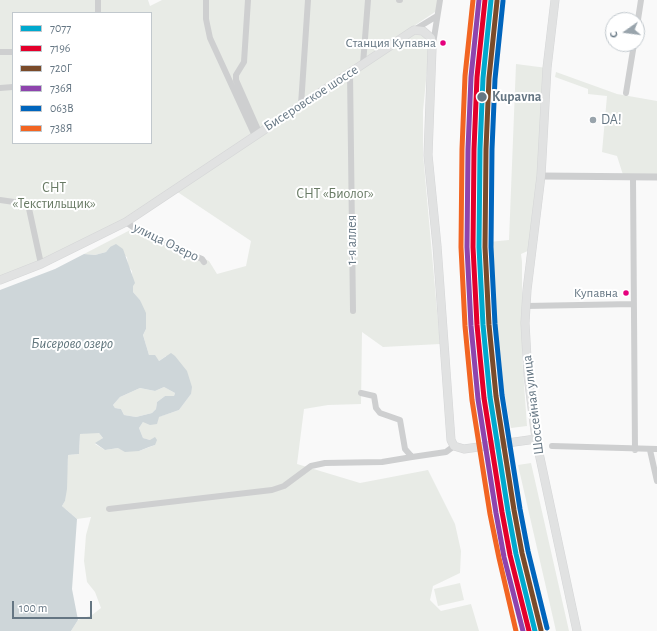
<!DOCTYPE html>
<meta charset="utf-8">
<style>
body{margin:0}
#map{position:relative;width:657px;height:631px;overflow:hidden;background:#f9f9f9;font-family:"Alegreya Sans",sans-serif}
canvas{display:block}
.legend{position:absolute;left:12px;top:12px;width:140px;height:132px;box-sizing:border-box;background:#fff;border:1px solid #c1c8cd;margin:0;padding:5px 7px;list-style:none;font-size:12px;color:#657683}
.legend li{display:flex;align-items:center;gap:8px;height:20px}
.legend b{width:20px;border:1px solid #c1c8cd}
.north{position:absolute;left:605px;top:12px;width:40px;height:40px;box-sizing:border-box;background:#fff;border:1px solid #c1c8cd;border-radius:50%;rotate:256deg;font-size:11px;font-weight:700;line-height:16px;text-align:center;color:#657683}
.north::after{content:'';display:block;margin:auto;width:14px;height:18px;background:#99a4ac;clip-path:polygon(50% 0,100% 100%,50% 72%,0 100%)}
.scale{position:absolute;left:12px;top:601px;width:80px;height:18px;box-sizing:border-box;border:2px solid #657683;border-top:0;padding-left:5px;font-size:12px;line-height:14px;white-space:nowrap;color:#657683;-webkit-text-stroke:3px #fff;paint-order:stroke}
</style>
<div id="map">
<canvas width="657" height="631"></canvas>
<ul class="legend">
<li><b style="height:5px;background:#00a9ce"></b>7077</li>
<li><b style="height:5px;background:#e4002b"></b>7196</li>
<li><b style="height:5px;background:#7a4b2a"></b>720Г</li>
<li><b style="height:5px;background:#8e44ad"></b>736Я</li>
<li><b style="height:5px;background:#0065bd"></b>063В</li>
<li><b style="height:5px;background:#f26522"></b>738Я</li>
</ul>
<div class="north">С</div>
<div class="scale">100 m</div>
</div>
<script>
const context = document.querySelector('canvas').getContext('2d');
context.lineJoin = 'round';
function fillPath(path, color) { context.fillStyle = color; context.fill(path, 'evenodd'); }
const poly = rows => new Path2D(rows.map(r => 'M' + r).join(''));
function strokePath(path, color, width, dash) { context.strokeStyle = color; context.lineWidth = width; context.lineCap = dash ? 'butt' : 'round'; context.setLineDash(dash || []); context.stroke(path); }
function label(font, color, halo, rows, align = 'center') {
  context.font = font + ' "Alegreya Sans",sans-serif'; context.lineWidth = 4; context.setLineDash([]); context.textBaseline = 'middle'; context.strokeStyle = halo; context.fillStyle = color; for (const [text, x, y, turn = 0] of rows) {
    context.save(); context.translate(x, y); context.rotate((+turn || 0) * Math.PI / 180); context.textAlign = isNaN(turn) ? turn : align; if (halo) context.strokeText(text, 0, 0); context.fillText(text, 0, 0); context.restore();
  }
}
fillPath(poly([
 [0,0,148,0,150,6,162,0,440,0,438,10,124,219,40,261,0,276],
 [13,13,151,13,151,143,13,143],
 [415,33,422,34,428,40,429,49,423,111,423,154,440,344,383,347,362,332,361,404,328,405,304,409,297,464,360,483,428,470,455,524,461,551,460,573,433,586,430,600,441,611,471,604,479,631,71,631,78,620,92,615,101,608,95,592,87,582,84,561,86,535,91,517,77,519,62,506,65,501,68,455,79,454,80,434,93,432,99,433,103,438,95,444,105,450,118,448,139,451,155,445,150,440,143,438,139,428,143,422,179,410,191,394,166,356,159,361,149,355,143,335,146,329,140,300,133,292,132,271,128,266,127,257,110,247,106,252,95,255,84,254,136,227,209,261,217,274,246,266,251,241,176,191],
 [516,64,547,68,532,249,521,254,522,262,522,356,527,426,511,428,495,344,489,242,509,240],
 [556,72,617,94,657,101,657,177,624,178,617,156,602,152,607,96,588,94,588,89,555,77],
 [164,387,175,393,174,396,165,396,157,402,156,409,152,413,136,417,124,415,121,409,115,408,113,405,120,397,140,388,155,391],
 [531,463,569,631,556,631,518,465],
 [460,583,464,600,438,606,434,589]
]), '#e8ebe6');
fillPath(poly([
 [116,244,123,249,135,283,133,286,133,292,140,300,146,313,146,329,143,335,149,355,155,355,159,361,171,353,175,356,187,371,192,387,191,394,179,410,159,417,157,424,150,425,143,422,139,428,143,438,150,440,155,437,157,440,155,445,149,447,139,451,125,452,118,448,105,450,95,443,103,438,99,433,80,434,79,454,68,455,67,489,65,501,62,506,77,519,72,589,78,620,71,631,0,631,0,290,55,269,84,254,95,255,106,252,110,247],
 [164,387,175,393,174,396,165,396,157,402,156,409,152,413,136,417,124,415,121,409,115,408,113,405,120,397,140,388,155,391]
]), '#ced6d9');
const secondary = poly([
 [555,0,547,68,541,176,527,290,525,323,528,376,536,439,577,631],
 [0,280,41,264,126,222,414,30,423,31,431,38,432,49,428,155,437,246,451,440,454,446,464,449,536,439]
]);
strokePath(secondary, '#d5d6d7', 9);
strokePath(poly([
 [98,0,98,13],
 [206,0,206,19,210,38,255,136],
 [248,0,244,62,236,75,236,80,259,132],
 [399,0,400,0],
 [637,26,641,0],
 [414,30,437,16],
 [433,44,440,0],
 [0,52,13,52],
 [363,64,368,0],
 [350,72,353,311],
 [0,88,13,87],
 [626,93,634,44],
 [301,105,308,0],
 [633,178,635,450],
 [0,200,28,204,41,264],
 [28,204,88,206],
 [126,222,137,230,167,244,202,259,204,262],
 [526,306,634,304],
 [361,393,374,396,376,408,380,413,400,420,405,449,412,457,446,452,454,446],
 [552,446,657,449],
 [650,450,657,481],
 [109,509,272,490,284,486,311,466,325,463,382,462,412,457]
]), '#cecfd0', 6);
strokePath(poly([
 [541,176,657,177]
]), '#cecfd0', 7);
strokePath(secondary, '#e1e2e2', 8);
strokePath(poly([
 [491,0,483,78,480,149,479,247,483,325,490,397,508,511,516,554,535,631]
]), '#00a9ce', 5);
strokePath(poly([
 [485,0,477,77,474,149,473,247,477,325,484,398,502,512,510,555,529,631]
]), '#e4002b', 5);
strokePath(poly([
 [497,1,489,78,486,149,485,247,489,325,496,396,514,510,522,553,541,630]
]), '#7a4b2a', 5);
strokePath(poly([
 [479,0,471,77,468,149,467,247,471,326,478,399,496,513,504,557,523,631]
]), '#8e44ad', 5);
strokePath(poly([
 [503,1,495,79,492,149,491,247,495,324,502,395,520,509,528,551,547,628]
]), '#0065bd', 5);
strokePath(poly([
 [473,0,465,76,462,149,461,247,465,326,472,400,490,514,499,558,516,631]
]), '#f26522', 5);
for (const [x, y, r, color] of [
 [443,43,3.5,"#e5007d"],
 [482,97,5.5,"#657683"],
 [593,120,4,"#99a4ac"],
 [626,293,3.5,"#e5007d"]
]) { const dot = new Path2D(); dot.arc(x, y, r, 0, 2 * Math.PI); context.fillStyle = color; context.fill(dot); strokePath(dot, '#fff', 1.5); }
label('13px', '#657683', '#fff', [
 ["Станция Купавна",436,43],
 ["Купавна",618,293]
], 'right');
label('bold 14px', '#657683', '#fff', [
 ["Kupavna",492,97]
], 'left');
label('14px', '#657683', '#fff', [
 ["Бисеровское шоссе",311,98,-33],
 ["1-я аллея",352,240,-90],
 ["улица Озеро",166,242,26],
 ["Шоссейная улица",533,405,-97]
]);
label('14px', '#657683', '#fff', [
 ["DA!",601,120]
], 'left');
label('14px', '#687a64', '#fff', [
 ["СНТ",54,188],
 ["«Текстильщик»",54,204],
 ["СНТ «Биолог»",335,194]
]);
label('italic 15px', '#60757c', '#fff', [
 ["Бисерово озеро",72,343]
]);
</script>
